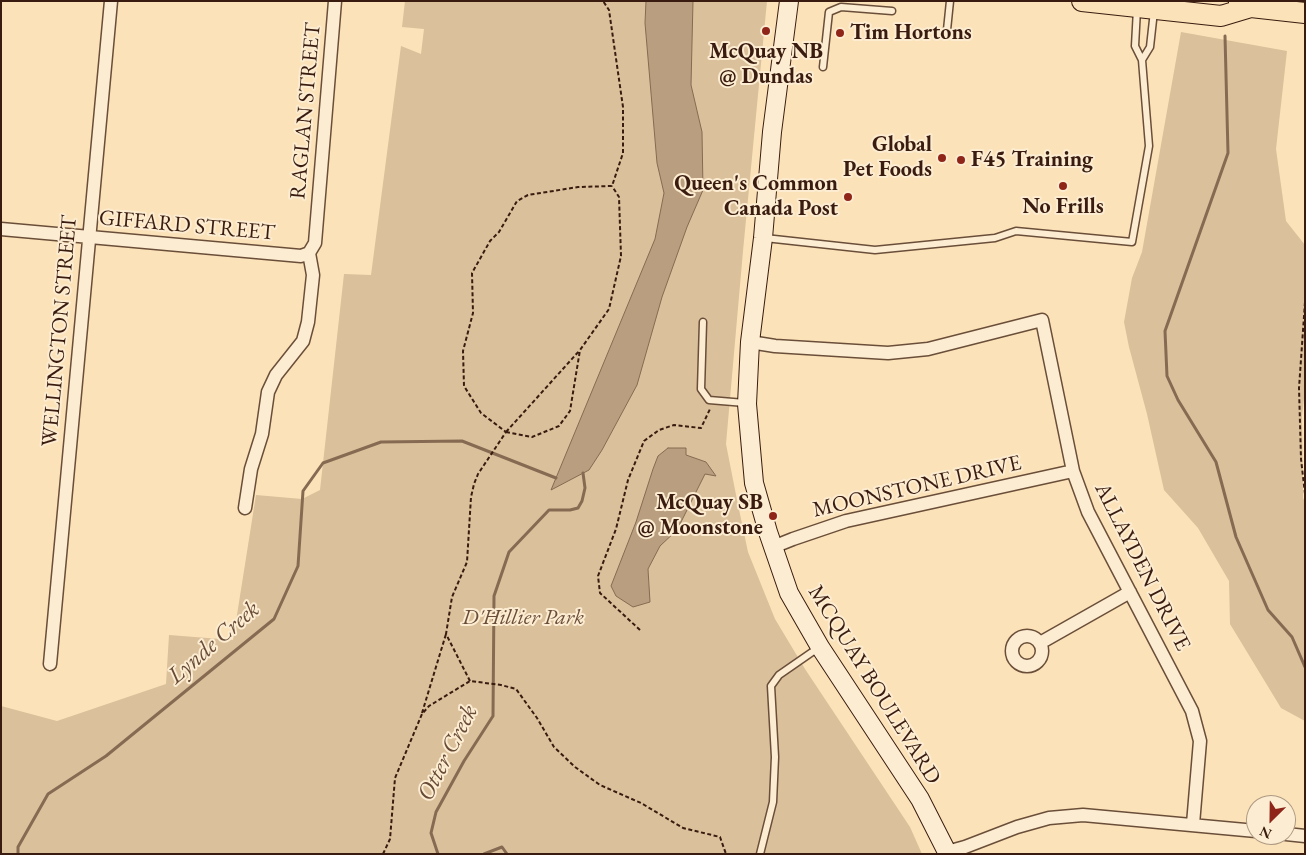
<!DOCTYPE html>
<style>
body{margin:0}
#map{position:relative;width:1306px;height:855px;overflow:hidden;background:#fbe2b8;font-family:"EB Garamond",serif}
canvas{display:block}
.frame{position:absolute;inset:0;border:2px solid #391c0f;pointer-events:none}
.north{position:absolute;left:1246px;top:795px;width:50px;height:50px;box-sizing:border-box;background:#fcecd1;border:1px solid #ae9983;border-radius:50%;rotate:203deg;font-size:14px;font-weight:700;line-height:20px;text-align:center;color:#391c0f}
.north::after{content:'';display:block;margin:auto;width:18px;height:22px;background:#8f2418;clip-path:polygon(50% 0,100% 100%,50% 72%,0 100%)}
</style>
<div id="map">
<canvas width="1306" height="855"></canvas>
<div class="frame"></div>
<div class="north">N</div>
</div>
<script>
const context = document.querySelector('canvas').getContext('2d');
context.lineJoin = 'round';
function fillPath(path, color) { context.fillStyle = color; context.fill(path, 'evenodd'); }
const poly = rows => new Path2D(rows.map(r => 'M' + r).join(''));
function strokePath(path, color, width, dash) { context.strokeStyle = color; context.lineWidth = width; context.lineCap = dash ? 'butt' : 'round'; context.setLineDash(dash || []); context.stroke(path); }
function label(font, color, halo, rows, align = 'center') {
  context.font = font + ' "EB Garamond",serif'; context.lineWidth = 4; context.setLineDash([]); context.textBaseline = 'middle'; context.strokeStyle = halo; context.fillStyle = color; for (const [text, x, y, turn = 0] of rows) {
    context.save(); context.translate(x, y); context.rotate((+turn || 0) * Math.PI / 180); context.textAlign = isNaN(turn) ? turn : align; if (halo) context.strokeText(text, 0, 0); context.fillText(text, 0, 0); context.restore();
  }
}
fillPath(poly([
 [405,1,767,1,743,251,726,444,737,500,748,552,775,619,805,669,910,827,922,854,1,854,1,706,57,721,166,684,169,635,233,640,256,495,302,499,320,490,344,274,371,275,401,46,421,54,424,29,402,27],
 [1181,32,1287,51,1276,149,1286,221,1305,245,1305,390,1302,416,1303,498,1305,502,1305,721,1281,708,1230,624,1229,581,1198,528,1164,490,1147,414,1129,347,1124,322,1132,278,1142,252]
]), '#dac09b');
const water = poly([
 [646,1,693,1,691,85,702,132,703,190,687,227,662,297,637,385,602,450,589,470,551,490,655,239,664,193,657,163,645,23,646,1],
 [668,448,686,448,686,455,706,462,716,476,705,474,677,530,660,546,648,569,650,602,633,607,616,596,611,586,636,522,653,469,658,456,668,448]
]);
fillPath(water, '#b99f7f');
strokePath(water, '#866b52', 1);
strokePath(poly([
 [1225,36,1228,153,1165,331,1167,376,1178,400,1216,462,1236,537,1268,610,1292,637,1305,667],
 [18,854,18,847,48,794,106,756,274,619,298,566,303,491,323,463,381,442,462,441,556,478],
 [438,854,431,833,436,812,464,761,493,716,494,596,509,552,549,510,570,510,578,508,582,501,585,488,583,473],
 [484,854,502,847,507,854]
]), '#866b52', 3);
const lane = poly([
 [947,30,950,1],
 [1142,60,1150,47,1154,11],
 [823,67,829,12,841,7,892,11],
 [765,238,875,250,995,238,1016,231,1132,242,1149,146,1142,60,1135,46,1137,9],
 [703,322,701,389,709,400,745,403],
 [760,854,773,802,775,757,771,686,779,675,818,648]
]);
const street = poly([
 [1,229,301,256,309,253],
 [309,253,315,243,335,1],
 [750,342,775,346,888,353,928,349,1042,320,1073,471,1088,512,1192,711,1200,741,1193,824],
 [245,508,251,469,262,434,268,392,276,375,303,341,308,322,313,275,309,253],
 [773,547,793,539,846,521,1073,471],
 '1012 651a15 15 0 1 1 30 0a15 15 0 1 1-30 0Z',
 [1040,643,1130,592],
 [50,664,111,1],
 [1286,834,1305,836],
 [947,852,965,847,1017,827,1049,818,1083,815,1256,831]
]);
const secondary = poly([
 [789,1,772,132,763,238,750,342,747,404,754,483,768,532,789,593,820,647,920,799,948,854]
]);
const primary = poly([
 [1082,1,1221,16,1251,7],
 [1239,2,1251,7,1305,13]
]);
strokePath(lane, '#6a4e39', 9);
strokePath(street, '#6a4e39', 15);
strokePath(secondary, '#391c0f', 20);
strokePath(primary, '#391c0f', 22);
strokePath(poly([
 [1305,302,1299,388,1301,459,1305,494],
 [506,432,532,437,559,426,570,411,580,350,609,309,621,256,619,197,612,186],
 [506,432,580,350],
 [640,630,600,593,598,576,616,529,628,480,644,441,659,430,674,425,701,428,710,409],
 [470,681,446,634,452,597,467,562,471,497,474,484,478,474,506,432,481,413,464,386,463,351,473,313,472,273,490,241,499,232,517,201,528,195,578,187,612,186,623,153,623,107,609,10,603,1],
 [422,713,446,634],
 [383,854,390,839,395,778,422,714,429,706,470,681,501,685,516,689,537,718,554,747,575,767,600,785,641,803,683,828,720,837,726,854]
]), '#391c0f', 2, [4, 2.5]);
strokePath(lane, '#fcecd1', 6);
strokePath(street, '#fcecd1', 12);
strokePath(secondary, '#fcecd1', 18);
strokePath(primary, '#fbe2b8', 20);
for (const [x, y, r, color] of [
 [766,31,5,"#8f2418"],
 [840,33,5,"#8f2418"],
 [942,158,5,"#8f2418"],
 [961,160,5,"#8f2418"],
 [1063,186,5,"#8f2418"],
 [848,197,5,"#8f2418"],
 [773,516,5,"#8f2418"]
]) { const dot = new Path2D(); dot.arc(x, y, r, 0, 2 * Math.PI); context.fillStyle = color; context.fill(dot); strokePath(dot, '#fcecd1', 2); }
label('bold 22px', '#391c0f', '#fcecd1', [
 ["Tim Hortons",850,33,"left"],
 ["McQuay NB",766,52,"center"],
 ["@ Dundas",766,77,"center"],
 ["Global",932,145],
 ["Pet Foods",932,170],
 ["F45 Training",971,160,"left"],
 ["Queen's Common",838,184],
 ["Canada Post",838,209],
 ["No Frills",1063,207,"center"],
 ["McQuay SB",763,503],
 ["@ Moonstone",763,528]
], 'right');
label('22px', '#391c0f', '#fcecd1', [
 ["RAGLAN STREET",306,111,-85],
 ["GIFFARD STREET",187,226,5],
 ["WELLINGTON STREET",60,331,-85],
 ["MOONSTONE DRIVE",917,487,-13],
 ["ALLAYDEN DRIVE",1142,567,63],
 ["MCQUAY BOULEVARD",874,685,58]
]);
label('italic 22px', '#694d39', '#fcecd1', [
 ["D'Hillier Park",523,618]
]);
label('italic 24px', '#664a36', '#fcecd1', [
 ["Lynde Creek",214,643,-41],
 ["Otter Creek",448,753,-63]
]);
</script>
